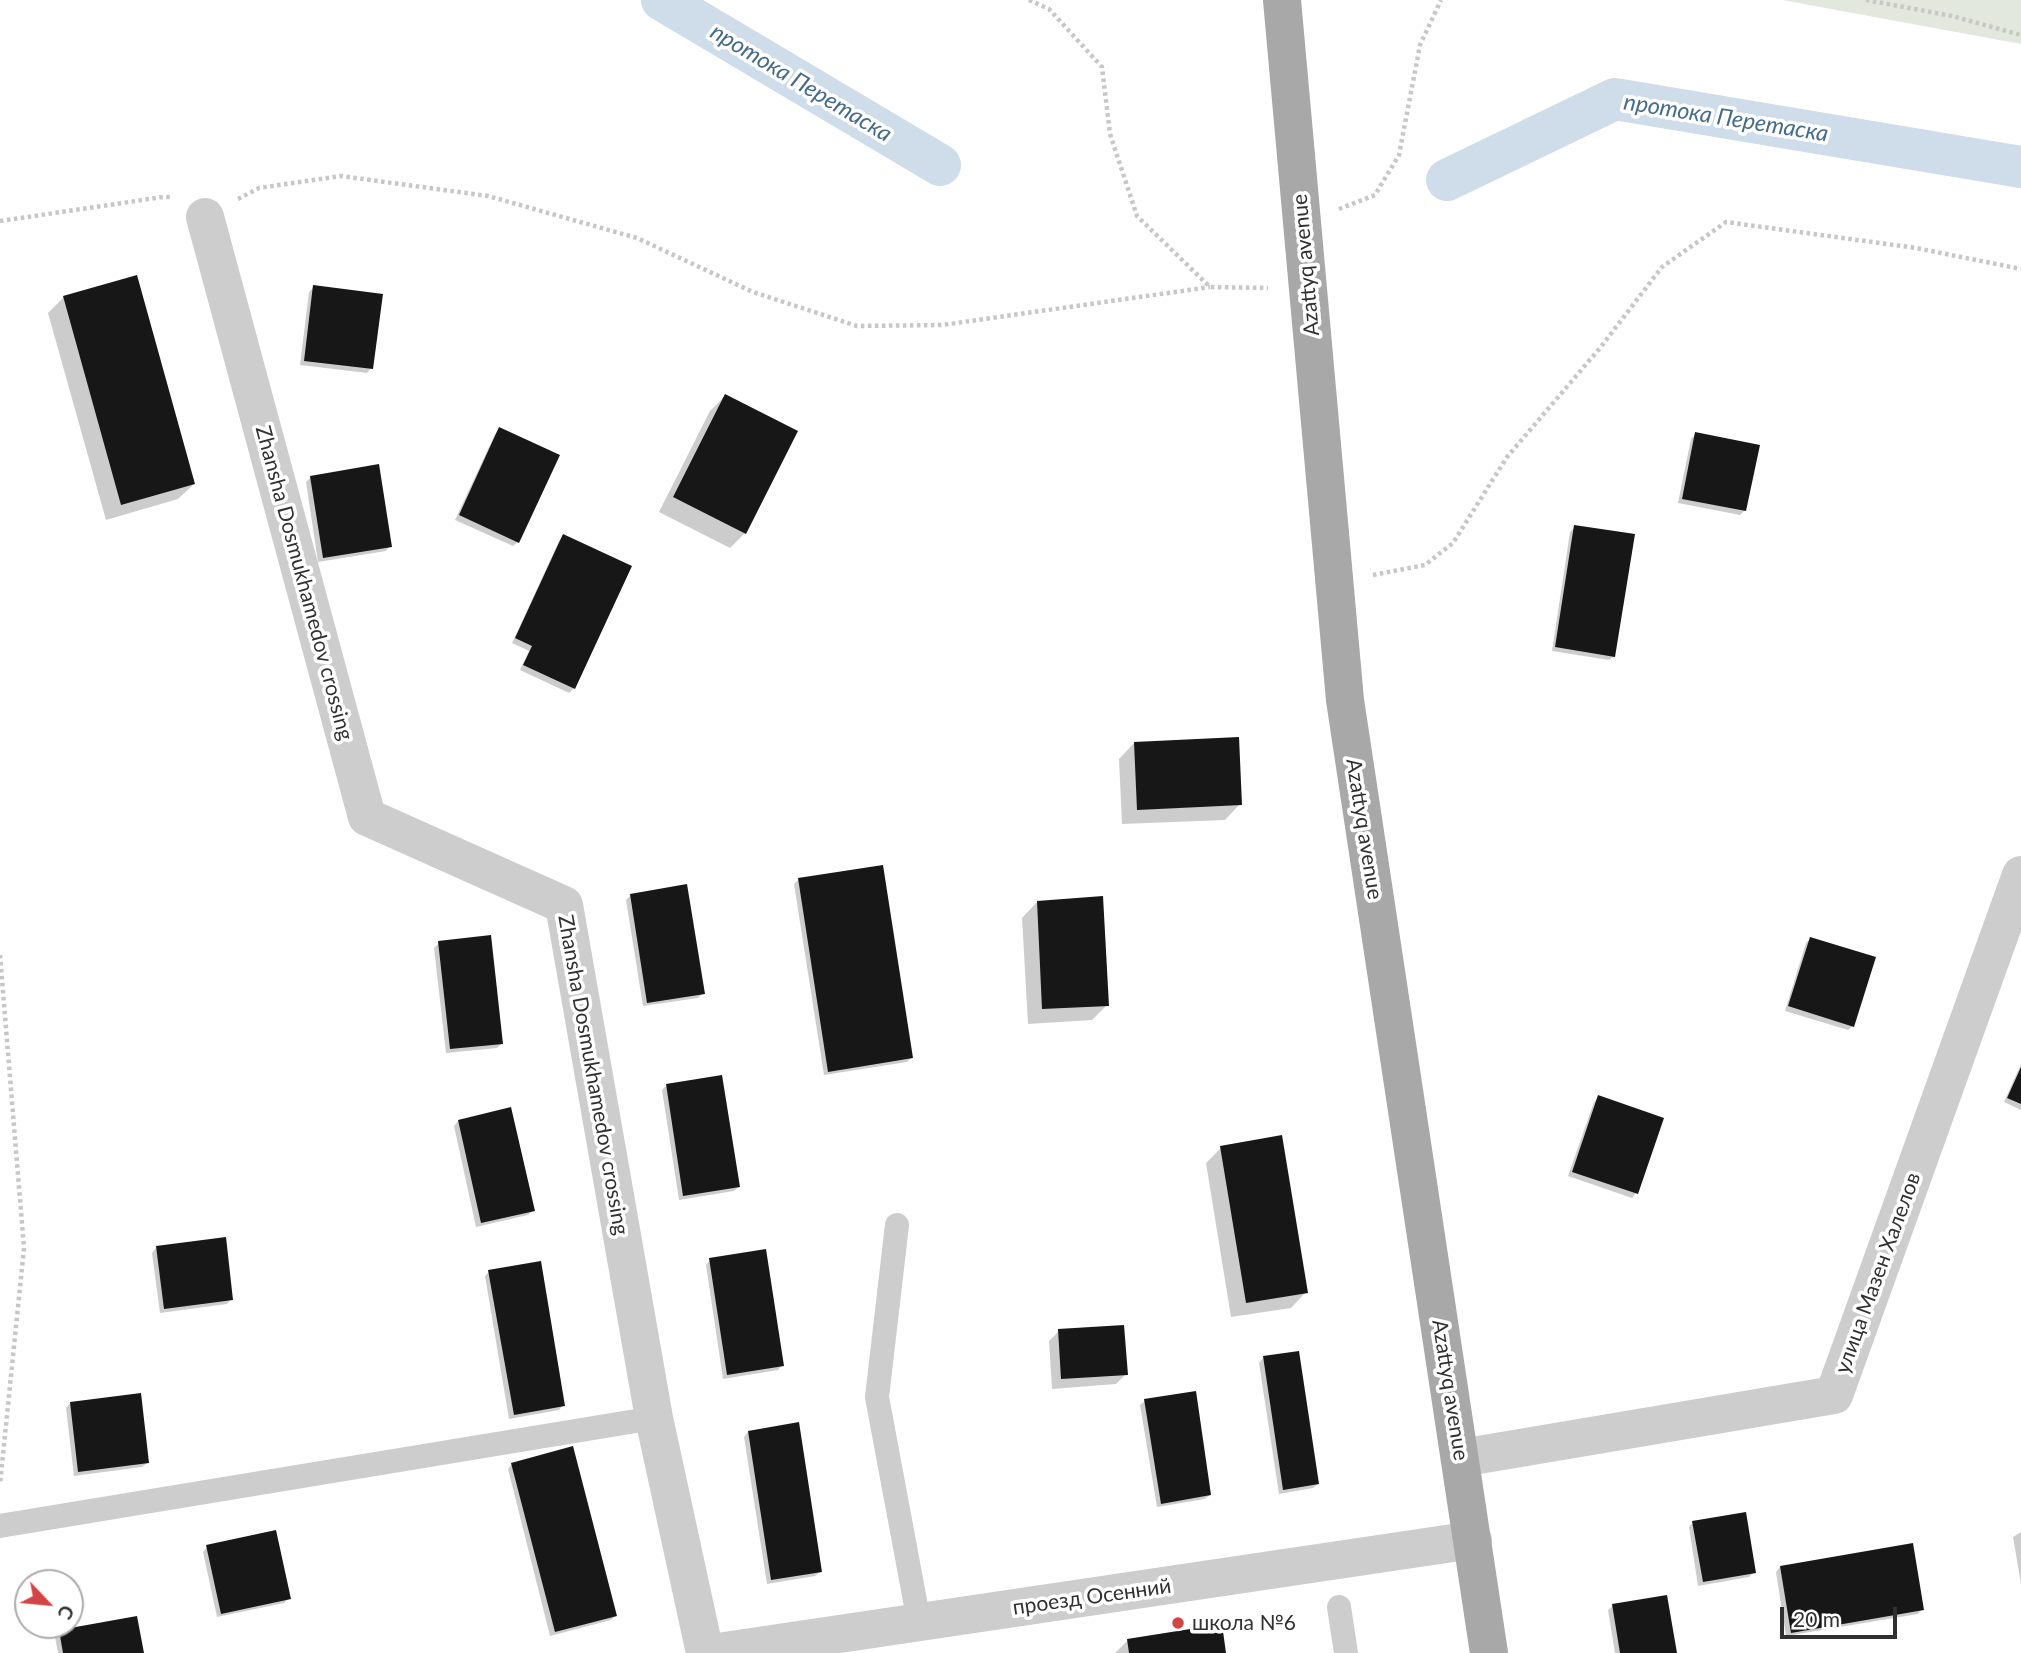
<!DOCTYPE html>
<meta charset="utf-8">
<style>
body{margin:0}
#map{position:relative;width:2021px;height:1653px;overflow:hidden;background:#fff;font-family:Lato,sans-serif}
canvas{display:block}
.north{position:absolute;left:14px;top:1569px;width:70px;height:70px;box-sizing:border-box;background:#fff;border:2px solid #acacac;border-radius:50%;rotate:116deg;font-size:19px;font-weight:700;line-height:28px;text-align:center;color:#303030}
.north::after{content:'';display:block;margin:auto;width:24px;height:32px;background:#d54445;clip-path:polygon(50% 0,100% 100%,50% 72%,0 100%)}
.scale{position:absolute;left:1780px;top:1607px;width:117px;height:32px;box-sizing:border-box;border:4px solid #303030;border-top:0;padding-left:9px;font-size:21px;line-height:24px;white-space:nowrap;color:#303030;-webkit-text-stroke:5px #fff;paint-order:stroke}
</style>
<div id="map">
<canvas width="2021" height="1653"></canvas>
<div class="north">С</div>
<div class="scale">20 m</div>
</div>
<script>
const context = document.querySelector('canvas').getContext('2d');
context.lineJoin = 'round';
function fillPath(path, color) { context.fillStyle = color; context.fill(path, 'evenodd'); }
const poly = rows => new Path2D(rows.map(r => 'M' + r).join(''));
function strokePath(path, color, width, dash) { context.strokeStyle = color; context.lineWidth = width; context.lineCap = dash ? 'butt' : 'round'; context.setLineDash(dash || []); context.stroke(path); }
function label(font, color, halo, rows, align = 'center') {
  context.font = font + ' Lato,sans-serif'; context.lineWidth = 7; context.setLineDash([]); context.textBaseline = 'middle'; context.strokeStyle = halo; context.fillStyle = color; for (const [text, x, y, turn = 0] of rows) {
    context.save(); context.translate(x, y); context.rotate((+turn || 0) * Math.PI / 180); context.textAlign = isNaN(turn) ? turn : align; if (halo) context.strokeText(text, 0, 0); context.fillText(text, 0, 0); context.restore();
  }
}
fillPath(poly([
 [1782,0,2021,0,2021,44]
]), '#e2e8dd');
fillPath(poly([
 [314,287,371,368,367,373,300,365,309,292],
 [64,297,194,484,178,499,106,520,48,313],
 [725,396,745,533,730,548,659,512,710,411],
 [500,429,518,542,513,546,455,520,495,434],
 [1696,434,1745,510,1740,515,1678,503,1691,439],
 [311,477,390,546,386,551,318,562,306,482],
 [1575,527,1614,656,1609,660,1552,651,1570,532],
 [563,536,574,688,569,693,520,670,529,651,512,643,559,541],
 [1134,743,1240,804,1225,820,1122,824,1119,759],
 [799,879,911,1058,907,1062,824,1075,794,884],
 [631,895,703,993,698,998,643,1006,626,900],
 [1037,902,1107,1005,1092,1020,1028,1024,1022,918],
 [1810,939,1853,1026,1848,1030,1785,1011,1806,943],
 [439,943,502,1043,497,1048,446,1053,434,948],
 [2021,1064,2021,1110,2004,1102],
 [666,1086,739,1187,734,1191,679,1200,662,1090],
 [1599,1097,1662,1119,1636,1193,1632,1198,1568,1176,1594,1102],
 [458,1121,533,1210,528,1215,476,1227,454,1126],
 [1221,1148,1306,1292,1291,1308,1231,1317,1206,1163],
 [156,1248,231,1299,227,1304,160,1313,152,1253],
 [710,1260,782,1365,778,1370,723,1379,706,1265],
 [489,1272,563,1405,559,1410,509,1419,485,1276],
 [1059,1331,1126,1374,1116,1384,1052,1389,1049,1341],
 [1263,1358,1318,1484,1313,1488,1279,1494,1259,1363],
 [1145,1401,1210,1495,1205,1499,1157,1507,1140,1405],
 [70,1403,147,1463,142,1467,74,1476,66,1408],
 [748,1432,820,1572,815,1576,767,1584,744,1437],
 [512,1464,615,1616,611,1620,550,1636,508,1469],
 [1693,1522,1754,1572,1749,1577,1698,1586,1689,1527],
 [2021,1532,2021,1584,2013,1537],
 [207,1547,289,1598,284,1603,217,1617,203,1552],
 [1780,1567,1922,1609,1918,1614,1786,1636,1776,1572],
 [1613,1606,1675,1653,1615,1653,1608,1610],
 [59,1632,142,1653,58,1653,55,1637],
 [1128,1640,1224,1653,1115,1653]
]), '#0003');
strokePath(poly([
 [662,0,940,165],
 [1447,180,1615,99,2021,167]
]), '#cedde9', 42);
fillPath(poly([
 [137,275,195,484,121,505,63,296],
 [313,285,383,294,373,369,304,361],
 [725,394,798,431,746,534,673,497],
 [499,427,560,455,519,543,459,515],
 [1695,432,1760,445,1746,511,1682,499],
 [379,464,392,547,323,558,310,476],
 [1574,525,1635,534,1615,657,1555,647],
 [563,534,632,566,575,689,523,665,532,646,515,638],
 [1239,737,1242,805,1137,810,1134,742],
 [883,865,913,1058,828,1072,798,878],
 [687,884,705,994,647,1003,630,894],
 [1103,896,1109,1006,1042,1009,1037,901],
 [491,935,503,1044,450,1049,438,941],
 [1810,937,1876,957,1854,1027,1788,1006],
 [2021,1067,2021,1104,2007,1098],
 [722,1075,740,1187,683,1196,666,1084],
 [1598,1095,1664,1118,1638,1194,1572,1172],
 [511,1107,535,1211,481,1223,458,1120],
 [1282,1135,1308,1293,1246,1303,1220,1146],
 [226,1237,233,1300,164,1309,156,1246],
 [766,1249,784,1366,727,1375,709,1258],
 [541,1261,565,1406,514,1415,488,1270],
 [1124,1325,1128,1375,1061,1379,1058,1329],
 [1299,1351,1319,1484,1283,1490,1263,1356],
 [1196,1391,1211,1495,1161,1504,1144,1399],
 [141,1393,149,1463,78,1472,70,1402],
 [799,1422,822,1572,771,1580,748,1431],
 [573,1446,617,1616,555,1632,511,1463],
 [1746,1512,1756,1573,1703,1582,1692,1521],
 [276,1530,291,1599,221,1614,206,1545],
 [1913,1543,1924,1610,1791,1633,1780,1566],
 [1667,1595,1677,1653,1620,1653,1612,1604],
 [137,1616,144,1653,63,1653,59,1630],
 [1222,1624,1226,1653,1129,1653,1127,1639]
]), '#171717');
strokePath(poly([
 [1029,0,1049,9,1102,67,1110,134,1137,216,1210,287,1268,288],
 [1866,0,1952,16,2021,35],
 [238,199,259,188,341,176,488,196,637,238,753,292,857,326,942,325,1210,287],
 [1339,209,1375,195,1399,155,1420,45,1441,0],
 [0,221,163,197,172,197],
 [1373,575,1425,565,1453,543,1507,457,1600,348,1662,267,1726,222,1916,248,2021,269],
 [0,955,24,1248,0,1484]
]), '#c7c7c7', 4.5, [3.5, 3.5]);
strokePath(poly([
 [897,1225,877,1397,919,1622],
 [0,1526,654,1418],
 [1339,1607,1346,1653]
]), '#cdcdcd', 24);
strokePath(poly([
 [205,217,367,817,564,905,654,1418,705,1653],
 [1461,1458,1834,1395,2021,875],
 [711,1653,1473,1540]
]), '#cdcdcd', 38);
strokePath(poly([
 [1282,0,1345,700,1489,1653]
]), '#a8a8a8', 38);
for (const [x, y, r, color] of [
 [1178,1623,7,"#d54445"]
]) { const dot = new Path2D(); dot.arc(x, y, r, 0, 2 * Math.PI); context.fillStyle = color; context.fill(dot); strokePath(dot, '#fff', 2.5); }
label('21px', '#303030', '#fff', [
 ["Azattyq avenue",1306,265,-95],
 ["Zhansha Dosmukhamedov crossing",304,583,75],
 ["Azattyq avenue",1364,829,81],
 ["Zhansha Dosmukhamedov crossing",593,1075,80],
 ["улица Мазен Халелов",1878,1273,-70],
 ["Azattyq avenue",1450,1390,81],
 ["проезд Осенний",1092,1597,-8]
]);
label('21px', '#303030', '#fff', [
 ["школа №6",1192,1623]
], 'left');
label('italic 23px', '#456b8b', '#fff', [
 ["протока Перетаска",801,83,31],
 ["протока Перетаска",1726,118,9]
]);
</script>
